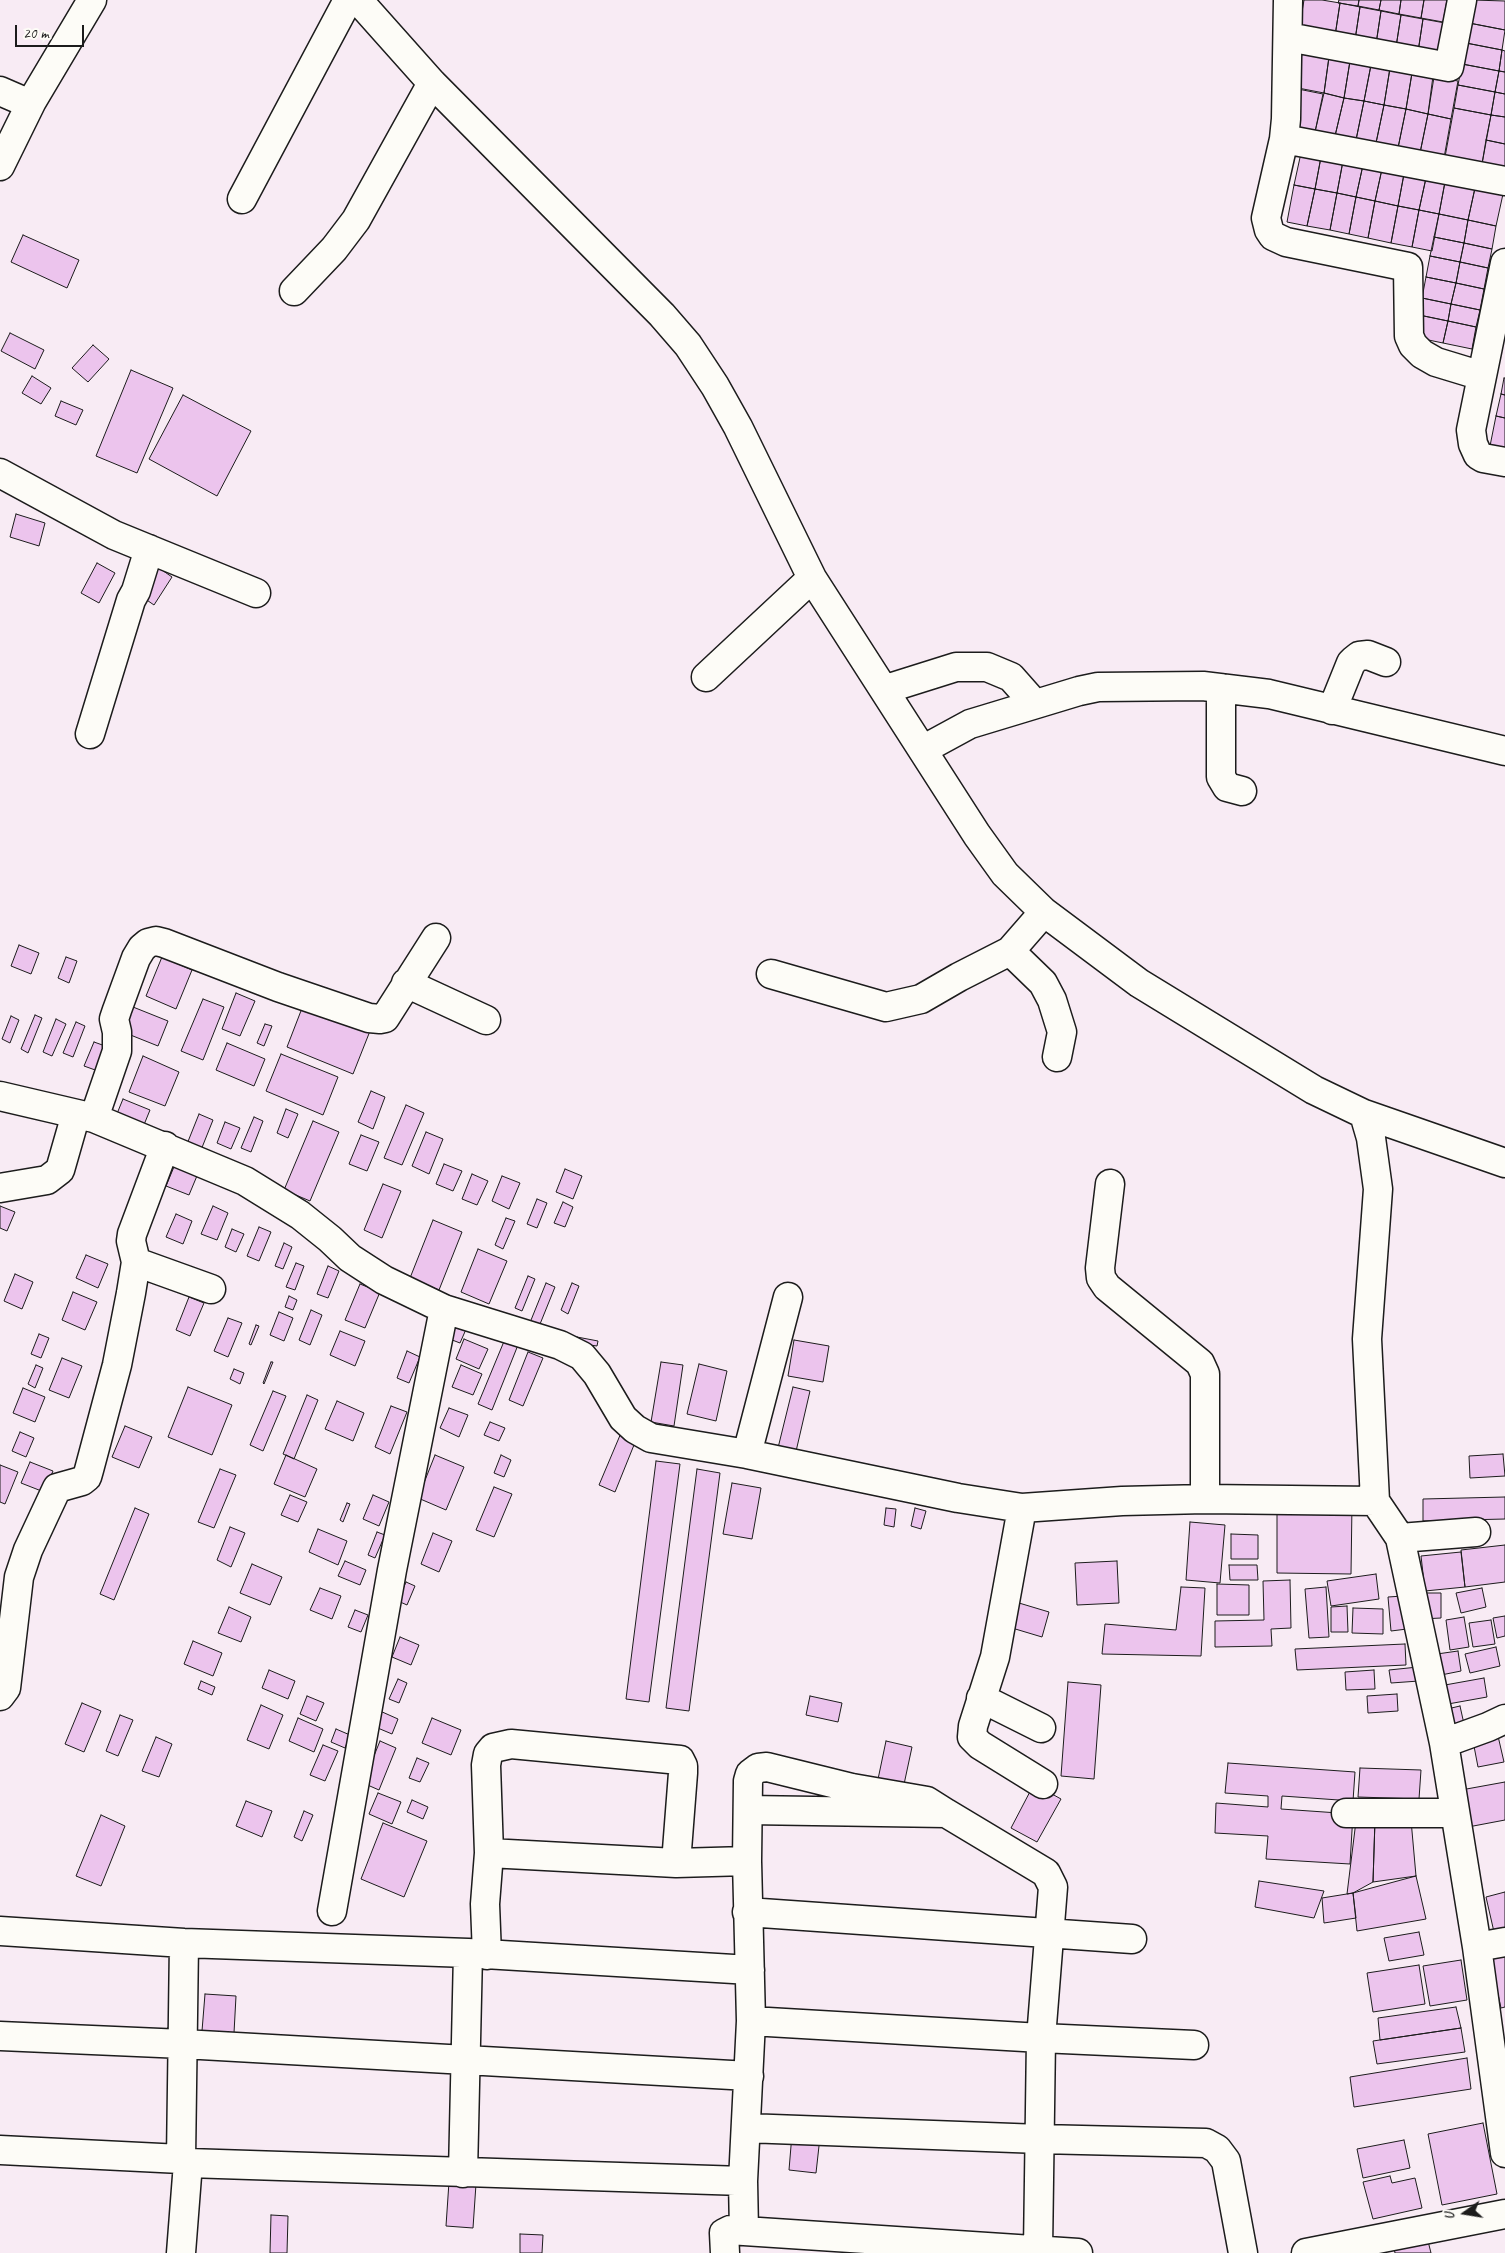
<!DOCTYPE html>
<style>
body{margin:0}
#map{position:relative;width:1505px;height:2253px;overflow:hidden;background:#f8ebf4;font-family:Caveat,sans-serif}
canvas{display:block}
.north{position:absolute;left:1440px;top:2188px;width:50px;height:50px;-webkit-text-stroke:4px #fdfcf7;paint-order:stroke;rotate:257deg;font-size:14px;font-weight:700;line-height:20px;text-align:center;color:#1c1c1c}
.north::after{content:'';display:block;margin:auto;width:18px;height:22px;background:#1c1c1c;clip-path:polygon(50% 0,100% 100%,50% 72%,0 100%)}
.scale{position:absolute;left:15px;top:25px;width:69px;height:22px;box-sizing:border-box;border:2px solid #1c1c1c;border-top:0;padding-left:6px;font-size:15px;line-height:18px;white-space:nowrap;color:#1c1c1c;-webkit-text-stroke:4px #fdfcf7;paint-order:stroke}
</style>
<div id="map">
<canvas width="1505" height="2253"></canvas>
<div class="north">U</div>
<div class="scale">20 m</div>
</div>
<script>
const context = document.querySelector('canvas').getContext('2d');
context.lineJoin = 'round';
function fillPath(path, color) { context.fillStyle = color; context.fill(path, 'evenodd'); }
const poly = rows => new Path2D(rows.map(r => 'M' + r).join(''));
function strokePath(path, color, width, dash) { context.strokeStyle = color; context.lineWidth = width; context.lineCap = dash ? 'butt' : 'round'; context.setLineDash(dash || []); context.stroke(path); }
const building = poly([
 [1304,0,1322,0,1340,3,1335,36,1299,30,1304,0],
 [1339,0,1359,0,1358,6,1338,3,1339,0],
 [1359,0,1381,0,1379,10,1358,6,1359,0],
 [1381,0,1401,0,1399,14,1379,10,1381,0],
 [1401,0,1424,0,1421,18,1399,14,1401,0],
 [1424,0,1447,0,1443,22,1421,18,1424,0],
 [1473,0,1505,1,1505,30,1469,23,1473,0],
 [1340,3,1360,7,1355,40,1335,36,1340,3],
 [1360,7,1381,11,1376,44,1355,40,1360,7],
 [1381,11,1401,15,1396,47,1376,44,1381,11],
 [1401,15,1423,19,1418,52,1396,47,1401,15],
 [1423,19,1445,23,1440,56,1418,52,1423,19],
 [1469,23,1505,30,1502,50,1466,43,1469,23],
 [1466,43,1502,50,1499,71,1462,64,1466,43],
 [1502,50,1505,51,1505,72,1499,71,1502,50],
 [1302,53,1329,57,1324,93,1298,88,1302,53],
 [1329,57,1350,61,1344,98,1324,93,1329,57],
 [1350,61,1371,65,1364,101,1344,98,1350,61],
 [1462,64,1499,71,1495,92,1458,85,1462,64],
 [1371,65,1390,68,1384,105,1364,101,1371,65],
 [1390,68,1412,73,1406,109,1384,105,1390,68],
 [1499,71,1505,72,1505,94,1495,92,1499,71],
 [1412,73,1433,76,1428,114,1406,109,1412,73],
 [1434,77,1458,81,1451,119,1428,114,1434,77],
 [1458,85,1495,92,1491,115,1454,108,1458,85],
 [1298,89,1323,94,1315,132,1294,128,1298,89],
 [1495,92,1505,94,1505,117,1491,115,1495,92],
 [1324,93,1344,98,1335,136,1315,132,1324,93],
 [1344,98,1364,101,1356,140,1335,136,1344,98],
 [1364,101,1384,105,1376,143,1356,140,1364,101],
 [1384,105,1406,109,1398,148,1376,143,1384,105],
 [1454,108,1491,115,1482,164,1445,157,1454,108],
 [1406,109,1428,114,1420,153,1398,148,1406,109],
 [1428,114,1451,119,1444,158,1420,153,1428,114],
 [1491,115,1505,117,1505,144,1486,140,1491,115],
 [1486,140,1505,144,1505,168,1482,164,1486,140],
 [1301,153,1321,157,1315,189,1294,185,1301,153],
 [1321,157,1343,161,1337,193,1315,189,1321,157],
 [1343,161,1363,165,1356,197,1337,193,1343,161],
 [1363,165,1382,169,1375,201,1356,197,1363,165],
 [1382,169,1404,174,1398,206,1375,201,1382,169],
 [1404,174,1426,178,1419,210,1398,206,1404,174],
 [1426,178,1445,182,1439,214,1419,210,1426,178],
 [1445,182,1475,188,1468,220,1439,214,1445,182],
 [1294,185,1315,189,1307,226,1287,222,1294,185],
 [1475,188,1503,194,1496,226,1468,220,1475,188],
 [1315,189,1337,193,1330,230,1307,226,1315,189],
 [1337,193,1356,197,1349,234,1330,230,1337,193],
 [1356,197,1375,201,1368,238,1349,234,1356,197],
 [1375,201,1398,206,1391,243,1368,238,1375,201],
 [1398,206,1419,210,1412,247,1391,243,1398,206],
 [1419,210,1439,214,1432,251,1412,247,1419,210],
 [1439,214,1468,220,1464,243,1434,237,1439,214],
 [1468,220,1496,226,1492,249,1464,243,1468,220],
 [23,235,79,260,67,288,11,262,23,235],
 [1434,237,1464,243,1460,262,1430,256,1434,237],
 [1464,243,1492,249,1488,268,1460,262,1464,243],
 [1430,256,1460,262,1456,283,1426,277,1430,256],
 [1460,262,1488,268,1484,289,1456,283,1460,262],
 [1426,277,1456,283,1451,304,1422,298,1426,277],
 [1456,283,1484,289,1480,310,1451,304,1456,283],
 [1422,298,1451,304,1448,321,1419,315,1422,298],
 [1451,304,1480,310,1476,327,1448,321,1451,304],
 [1419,315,1448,321,1443,343,1414,337,1419,315],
 [1448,321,1476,327,1472,349,1443,343,1448,321],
 [10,333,44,350,35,369,1,351,10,333],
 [93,345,109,359,88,382,72,368,93,345],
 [131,370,173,388,137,473,96,456,131,370],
 [32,376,51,388,41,404,22,393,32,376],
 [1504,378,1505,378,1505,395,1501,394,1504,378],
 [1501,394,1505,395,1505,418,1496,416,1501,394],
 [183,395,251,431,217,496,149,459,183,395],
 [61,401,83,410,76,425,55,416,61,401],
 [1496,416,1505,418,1505,449,1490,446,1496,416],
 [16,514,45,523,39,546,10,537,16,514],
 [97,563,115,573,99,603,81,593,97,563],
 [159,568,172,577,154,605,141,596,159,568],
 [19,945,39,953,31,974,11,966,19,945],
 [66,957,77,961,69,983,58,978,66,957],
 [162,957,192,970,176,1009,146,996,162,957],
 [236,993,255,1001,240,1036,222,1029,236,993],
 [203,999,224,1007,203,1060,181,1051,203,999],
 [304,1003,370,1031,353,1074,287,1047,304,1003],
 [133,1007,168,1021,158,1046,123,1032,133,1007],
 [35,1015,42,1018,28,1053,21,1049,35,1015],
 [11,1016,19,1020,10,1043,2,1039,11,1016],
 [56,1019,66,1024,52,1056,43,1052,56,1019],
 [76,1022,85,1026,73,1057,63,1053,76,1022],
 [265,1024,272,1026,264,1046,257,1043,265,1024],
 [94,1042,108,1047,98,1071,84,1066,94,1042],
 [227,1043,265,1059,254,1086,216,1070,227,1043],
 [281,1054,338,1077,323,1115,266,1091,281,1054],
 [143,1056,179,1072,165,1106,129,1092,143,1056],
 [371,1091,385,1097,373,1129,358,1122,371,1091],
 [123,1099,150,1110,141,1132,114,1121,123,1099],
 [406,1105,424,1113,402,1165,384,1158,406,1105],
 [286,1109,298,1114,288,1138,277,1133,286,1109],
 [199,1114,213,1120,201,1150,187,1144,199,1114],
 [254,1117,263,1121,251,1152,241,1148,254,1117],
 [313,1121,339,1132,310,1201,284,1190,313,1121],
 [225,1122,240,1128,231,1149,217,1143,225,1122],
 [426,1132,443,1139,429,1174,412,1166,426,1132],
 [361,1135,379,1142,367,1171,349,1164,361,1135],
 [176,1162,199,1171,189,1195,166,1186,176,1162],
 [444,1164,462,1171,453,1191,436,1184,444,1164],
 [565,1169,582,1176,573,1199,556,1192,565,1169],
 [472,1174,488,1181,477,1205,462,1199,472,1174],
 [502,1176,520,1183,509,1209,492,1201,502,1176],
 [383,1184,401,1191,382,1238,364,1230,383,1184],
 [537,1199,547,1203,537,1228,527,1224,537,1199],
 [563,1202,573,1207,565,1227,554,1223,563,1202],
 [0,1206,15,1212,7,1231,0,1228,0,1206],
 [213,1206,228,1213,217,1240,201,1234,213,1206],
 [176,1214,192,1221,183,1244,166,1237,176,1214],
 [506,1218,515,1221,503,1249,495,1245,506,1218],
 [433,1220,462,1232,439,1290,410,1278,433,1220],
 [259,1227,271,1232,259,1261,247,1256,259,1227],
 [232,1229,244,1234,236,1252,225,1247,232,1229],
 [284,1243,292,1247,283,1269,275,1266,284,1243],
 [478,1249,507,1261,489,1304,461,1292,478,1249],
 [86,1255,108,1264,98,1288,76,1278,86,1255],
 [296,1263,304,1266,295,1290,286,1287,296,1263],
 [328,1266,339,1271,328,1298,317,1294,328,1266],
 [15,1274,33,1282,22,1309,4,1301,15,1274],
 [528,1276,535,1279,522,1311,515,1308,528,1276],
 [546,1283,555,1287,536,1334,527,1330,546,1283],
 [572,1283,579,1286,568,1314,561,1310,572,1283],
 [360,1284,380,1292,365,1328,345,1320,360,1284],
 [73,1292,97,1302,85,1330,62,1320,73,1292],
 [289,1296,297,1300,293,1310,285,1307,289,1296],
 [189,1297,204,1303,190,1336,176,1330,189,1297],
 [311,1310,322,1315,310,1345,299,1340,311,1310],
 [279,1312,293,1318,284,1341,270,1335,279,1312],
 [228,1318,242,1323,228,1357,214,1351,228,1318],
 [454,1322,467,1327,460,1343,447,1338,454,1322],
 [256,1325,259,1326,251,1345,249,1344,256,1325],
 [340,1331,365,1341,355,1366,330,1355,340,1331],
 [39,1334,49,1338,41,1358,31,1354,39,1334],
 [577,1337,598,1341,597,1346,576,1343,577,1337],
 [464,1339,488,1349,479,1369,456,1359,464,1339],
 [505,1339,518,1345,492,1410,478,1404,505,1339],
 [794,1340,829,1346,823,1382,788,1376,794,1340],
 [407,1351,420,1357,409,1383,397,1378,407,1351],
 [528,1352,543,1358,523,1406,509,1400,528,1352],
 [62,1358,82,1366,69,1398,49,1390,62,1358],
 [271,1362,273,1362,264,1384,263,1383,271,1362],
 [661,1362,683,1365,674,1426,651,1422,661,1362],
 [699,1364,727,1371,716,1421,687,1414,699,1364],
 [36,1365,43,1368,35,1388,28,1384,36,1365],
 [461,1365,482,1374,473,1395,452,1387,461,1365],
 [234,1369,244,1373,240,1384,230,1379,234,1369],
 [188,1387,232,1405,212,1455,168,1437,188,1387],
 [793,1387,810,1391,794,1460,776,1456,793,1387],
 [23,1388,45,1397,35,1422,13,1413,23,1388],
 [273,1391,286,1396,263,1451,250,1445,273,1391],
 [307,1395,318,1400,294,1459,283,1454,307,1395],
 [337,1401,364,1413,353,1441,325,1429,337,1401],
 [391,1406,407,1412,390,1454,375,1447,391,1406],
 [449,1408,468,1415,459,1437,440,1428,449,1408],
 [490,1422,505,1428,499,1441,484,1435,490,1422],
 [125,1426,152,1437,139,1468,112,1457,125,1426],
 [20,1432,34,1438,26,1457,12,1451,20,1432],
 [621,1433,636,1440,615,1492,599,1485,621,1433],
 [1503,1454,1505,1476,1470,1478,1469,1456,1503,1454],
 [286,1455,317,1469,305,1497,274,1484,286,1455],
 [435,1455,464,1467,446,1510,418,1498,435,1455],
 [501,1455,511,1460,504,1477,494,1473,501,1455],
 [656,1461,680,1464,649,1702,626,1699,656,1461],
 [30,1462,53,1471,44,1492,21,1483,30,1462],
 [0,1465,18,1472,5,1504,0,1502,0,1465],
 [220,1469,236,1475,214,1528,198,1522,220,1469],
 [697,1469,720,1473,689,1711,666,1708,697,1469],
 [732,1483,761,1488,752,1539,723,1534,732,1483],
 [494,1487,512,1494,494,1537,476,1530,494,1487],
 [290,1495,307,1502,298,1522,281,1515,290,1495],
 [373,1495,389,1502,379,1526,363,1519,373,1495],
 [1505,1497,1505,1519,1423,1521,1423,1499,1505,1497],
 [347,1503,350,1504,343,1522,340,1520,347,1503],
 [1277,1503,1352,1504,1351,1574,1277,1573,1277,1503],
 [135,1508,149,1514,114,1600,100,1594,135,1508],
 [886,1508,896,1509,894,1527,884,1525,886,1508],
 [915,1508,926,1511,921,1529,911,1526,915,1508],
 [1190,1522,1225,1525,1220,1583,1186,1580,1190,1522],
 [230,1527,245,1533,231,1567,217,1560,230,1527],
 [318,1529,347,1541,338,1565,309,1552,318,1529],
 [377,1532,385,1535,375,1558,368,1555,377,1532],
 [433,1533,452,1541,439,1572,421,1564,433,1533],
 [1231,1534,1258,1535,1258,1559,1231,1559,1231,1534],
 [1505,1545,1505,1582,1465,1587,1461,1550,1505,1545],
 [1461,1552,1465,1587,1425,1591,1421,1556,1461,1552],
 [345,1561,366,1570,360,1585,338,1576,345,1561],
 [1117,1561,1119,1603,1077,1605,1075,1563,1117,1561],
 [252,1564,282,1577,270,1605,240,1593,252,1564],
 [1229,1565,1257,1565,1258,1580,1230,1580,1229,1565],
 [1376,1574,1379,1599,1331,1606,1327,1581,1376,1574],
 [1290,1580,1291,1628,1271,1629,1272,1646,1215,1647,1215,1621,1264,1620,1263,1581,1290,1580],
 [406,1582,415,1586,407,1605,398,1601,406,1582],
 [1217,1584,1249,1585,1249,1615,1217,1615,1217,1584],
 [1181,1587,1205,1588,1201,1656,1102,1654,1105,1624,1176,1630,1181,1587],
 [1326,1587,1329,1637,1309,1638,1305,1589,1326,1587],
 [320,1588,341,1596,332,1619,310,1610,320,1588],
 [1482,1588,1486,1607,1461,1613,1456,1593,1482,1588],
 [1418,1593,1441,1593,1441,1618,1421,1619,1418,1593],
 [1403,1596,1407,1629,1391,1631,1388,1597,1403,1596],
 [1009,1600,1049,1612,1042,1637,1002,1625,1009,1600],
 [1347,1606,1348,1632,1331,1632,1331,1607,1347,1606],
 [229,1607,251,1617,241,1642,218,1633,229,1607],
 [1353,1608,1383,1609,1383,1634,1352,1633,1353,1608],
 [355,1610,368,1615,361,1632,348,1627,355,1610],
 [1505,1616,1505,1636,1497,1638,1493,1618,1505,1616],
 [1464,1617,1469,1647,1450,1650,1446,1620,1464,1617],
 [1491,1620,1495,1644,1473,1647,1469,1623,1491,1620],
 [400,1637,419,1645,411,1665,392,1657,400,1637],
 [193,1641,222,1653,213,1676,184,1664,193,1641],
 [1405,1644,1406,1665,1297,1670,1295,1649,1405,1644],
 [1496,1647,1500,1666,1470,1673,1465,1654,1496,1647],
 [1458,1651,1461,1671,1441,1675,1437,1654,1458,1651],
 [1418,1667,1419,1681,1391,1683,1389,1670,1418,1667],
 [269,1670,295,1681,288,1699,262,1688,269,1670],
 [1374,1670,1375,1689,1346,1690,1345,1672,1374,1670],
 [1484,1678,1487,1697,1448,1704,1445,1685,1484,1678],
 [398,1679,407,1683,399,1703,389,1699,398,1679],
 [201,1681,215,1687,212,1695,198,1689,201,1681],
 [1068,1682,1101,1685,1094,1779,1061,1776,1068,1682],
 [1397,1694,1398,1711,1368,1713,1367,1696,1397,1694],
 [307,1696,324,1703,316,1721,300,1714,307,1696],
 [810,1696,842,1703,838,1722,806,1715,810,1696],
 [82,1703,101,1711,84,1752,65,1744,82,1703],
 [261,1705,283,1715,269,1749,247,1740,261,1705],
 [1460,1706,1464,1724,1447,1728,1443,1710,1460,1706],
 [380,1711,398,1719,392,1734,373,1726,380,1711],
 [120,1715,133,1720,118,1756,106,1751,120,1715],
 [298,1718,323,1729,314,1752,289,1741,298,1718],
 [432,1718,461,1730,451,1755,422,1743,432,1718],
 [336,1729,350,1735,345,1748,331,1742,336,1729],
 [1498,1736,1504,1762,1478,1767,1473,1741,1498,1736],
 [156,1737,172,1744,159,1777,142,1771,156,1737],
 [380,1741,396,1748,379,1790,363,1783,380,1741],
 [886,1741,912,1747,903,1789,877,1784,886,1741],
 [323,1745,338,1751,325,1781,310,1775,323,1745],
 [417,1758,429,1763,420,1782,409,1778,417,1758],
 [1228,1763,1355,1772,1353,1801,1282,1796,1281,1809,1353,1814,1350,1864,1266,1859,1268,1836,1215,1833,1216,1803,1268,1807,1268,1796,1225,1793,1228,1763],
 [1360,1768,1421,1770,1419,1799,1358,1797,1360,1768],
 [1505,1782,1505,1820,1468,1827,1461,1790,1505,1782],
 [1034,1784,1061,1799,1037,1842,1011,1828,1034,1784],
 [378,1793,401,1802,392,1824,369,1814,378,1793],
 [412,1800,428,1807,423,1819,407,1812,412,1800],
 [246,1801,272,1811,262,1837,236,1826,246,1801],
 [304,1811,313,1815,302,1841,294,1837,304,1811],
 [101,1815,125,1826,101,1886,76,1876,101,1815],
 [1375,1820,1373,1882,1353,1893,1347,1894,1356,1821,1375,1820],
 [1375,1820,1411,1820,1416,1876,1373,1882,1375,1820],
 [383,1823,427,1841,404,1897,361,1879,383,1823],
 [1416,1876,1426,1919,1357,1931,1353,1893,1416,1876],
 [1259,1881,1324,1891,1314,1918,1255,1907,1259,1881],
 [1505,1892,1505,1929,1494,1932,1486,1897,1505,1892],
 [1353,1893,1356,1918,1324,1923,1322,1898,1353,1893],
 [1419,1932,1424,1955,1389,1961,1384,1938,1419,1932],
 [1505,1946,1505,2007,1501,2008,1488,1949,1505,1946],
 [1461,1960,1467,2000,1430,2006,1423,1966,1461,1960],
 [1419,1965,1425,2004,1373,2012,1367,1973,1419,1965],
 [205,1994,236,1996,234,2033,202,2031,205,1994],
 [1456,2007,1461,2028,1380,2040,1378,2018,1456,2007],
 [1461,2028,1465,2052,1377,2064,1373,2041,1461,2028],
 [1467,2058,1471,2089,1354,2107,1350,2077,1467,2058],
 [1483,2123,1497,2194,1442,2205,1428,2134,1483,2123],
 [792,2134,820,2137,816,2173,789,2170,792,2134],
 [1404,2140,1410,2168,1363,2178,1357,2149,1404,2140],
 [1390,2176,1392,2183,1415,2178,1422,2208,1373,2219,1363,2182,1390,2176],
 [449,2182,476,2184,473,2228,446,2226,449,2182],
 [271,2215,288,2216,287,2253,270,2253,271,2215],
 [520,2234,543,2235,542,2253,520,2253,520,2234],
 [1427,2237,1431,2253,1395,2253,1393,2244,1427,2237]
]);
fillPath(building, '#ecc4ed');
strokePath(building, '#1c1c1c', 1);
const minor = poly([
 [358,0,432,83,662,315,688,345,715,386,738,427,812,578,977,835,1005,874,1044,912,1139,983,1314,1090,1364,1114,1371,1138,1378,1189,1367,1339,1375,1501,1400,1538,1444,1743,1477,1947,1505,2153],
 [1288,0,1286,119,1284,139,1266,218,1269,230,1273,236,1286,242,1408,267,1409,336,1413,345,1422,354,1436,362,1482,376],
 [1288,37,1449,67,1462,0],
 [0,91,30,104],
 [1284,139,1505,181],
 [0,166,32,101,92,0],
 [242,199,348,0],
 [1505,263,1471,430,1473,444,1478,455,1483,458,1505,462],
 [294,291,334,249,356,220,432,83],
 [0,473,114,535,256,593],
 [706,677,812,578],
 [1221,688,1221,777,1227,787,1242,791],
 [886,689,956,667,987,667,1011,677,1034,703],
 [1332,710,1351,663,1354,660,1359,656,1368,655,1386,662],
 [90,734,131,600,136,591,149,549],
 [924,749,970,724,1079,691,1098,687,1203,686,1269,694,1505,751],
 [1010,951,1043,983,1052,1000,1062,1032,1057,1057],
 [771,974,886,1007,921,999,959,977,1010,951,1044,912],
 [406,983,486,1020],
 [0,1096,94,1118,245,1181,300,1215,330,1239,350,1258,384,1280,444,1309,560,1345,582,1356,597,1374,623,1418,635,1429,651,1438,747,1454,958,1498,1022,1508,1122,1501,1205,1499,1375,1501],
 [1364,1114,1505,1163],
 [94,1118,117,1051,117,1032,114,1019,117,1010,136,958,142,948,148,943,156,941,164,943,278,987,369,1018,380,1019,385,1018,436,938],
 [1110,1184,1100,1268,1101,1278,1107,1287,1200,1363,1205,1374,1205,1499],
 [0,1188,47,1180,60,1170,76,1114],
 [136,1262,211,1289],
 [747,1454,788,1297],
 [1022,1508,995,1657,973,1726,972,1737,980,1745,1043,1784],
 [1400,1538,1476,1532],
 [0,1696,6,1688,19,1577,28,1550,57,1488,82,1481,87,1477,89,1470,117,1365,131,1293,136,1262,131,1241,132,1234,165,1146],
 [981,1698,1041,1728],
 [1444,1743,1488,1727,1505,1719],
 [946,1813,1046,1873,1053,1887,1041,2038,1038,2250],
 [1346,1813,1454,1813],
 [489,1853,676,1863,747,1861],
 [332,1911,392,1570,444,1309],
 [747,1912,1132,1939],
 [0,1931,184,1943,468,1953,750,1970],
 [1477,1947,1505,1942],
 [487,1955,485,1904,489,1853,486,1765,488,1754,493,1748,511,1744,680,1760,683,1766,683,1773,676,1863],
 [751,2021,1041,2038,1194,2045],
 [0,2036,183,2044,749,2076],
 [746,2128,1040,2139,1206,2143,1217,2149,1226,2161,1243,2253],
 [0,2150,181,2159,188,2163,743,2181,744,2231,1078,2253],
 [181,2159,184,1943],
 [463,2173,468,1953],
 [743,2181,751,2021,747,1861,748,1781,750,1774,758,1768,767,1767,852,1788,927,1801,946,1813,748,1810],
 [181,2253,188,2163],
 [725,2253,724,2233,730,2230,744,2231],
 [1306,2253,1505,2214]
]);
strokePath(minor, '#1c1c1c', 31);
strokePath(minor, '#fdfcf7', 28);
</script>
